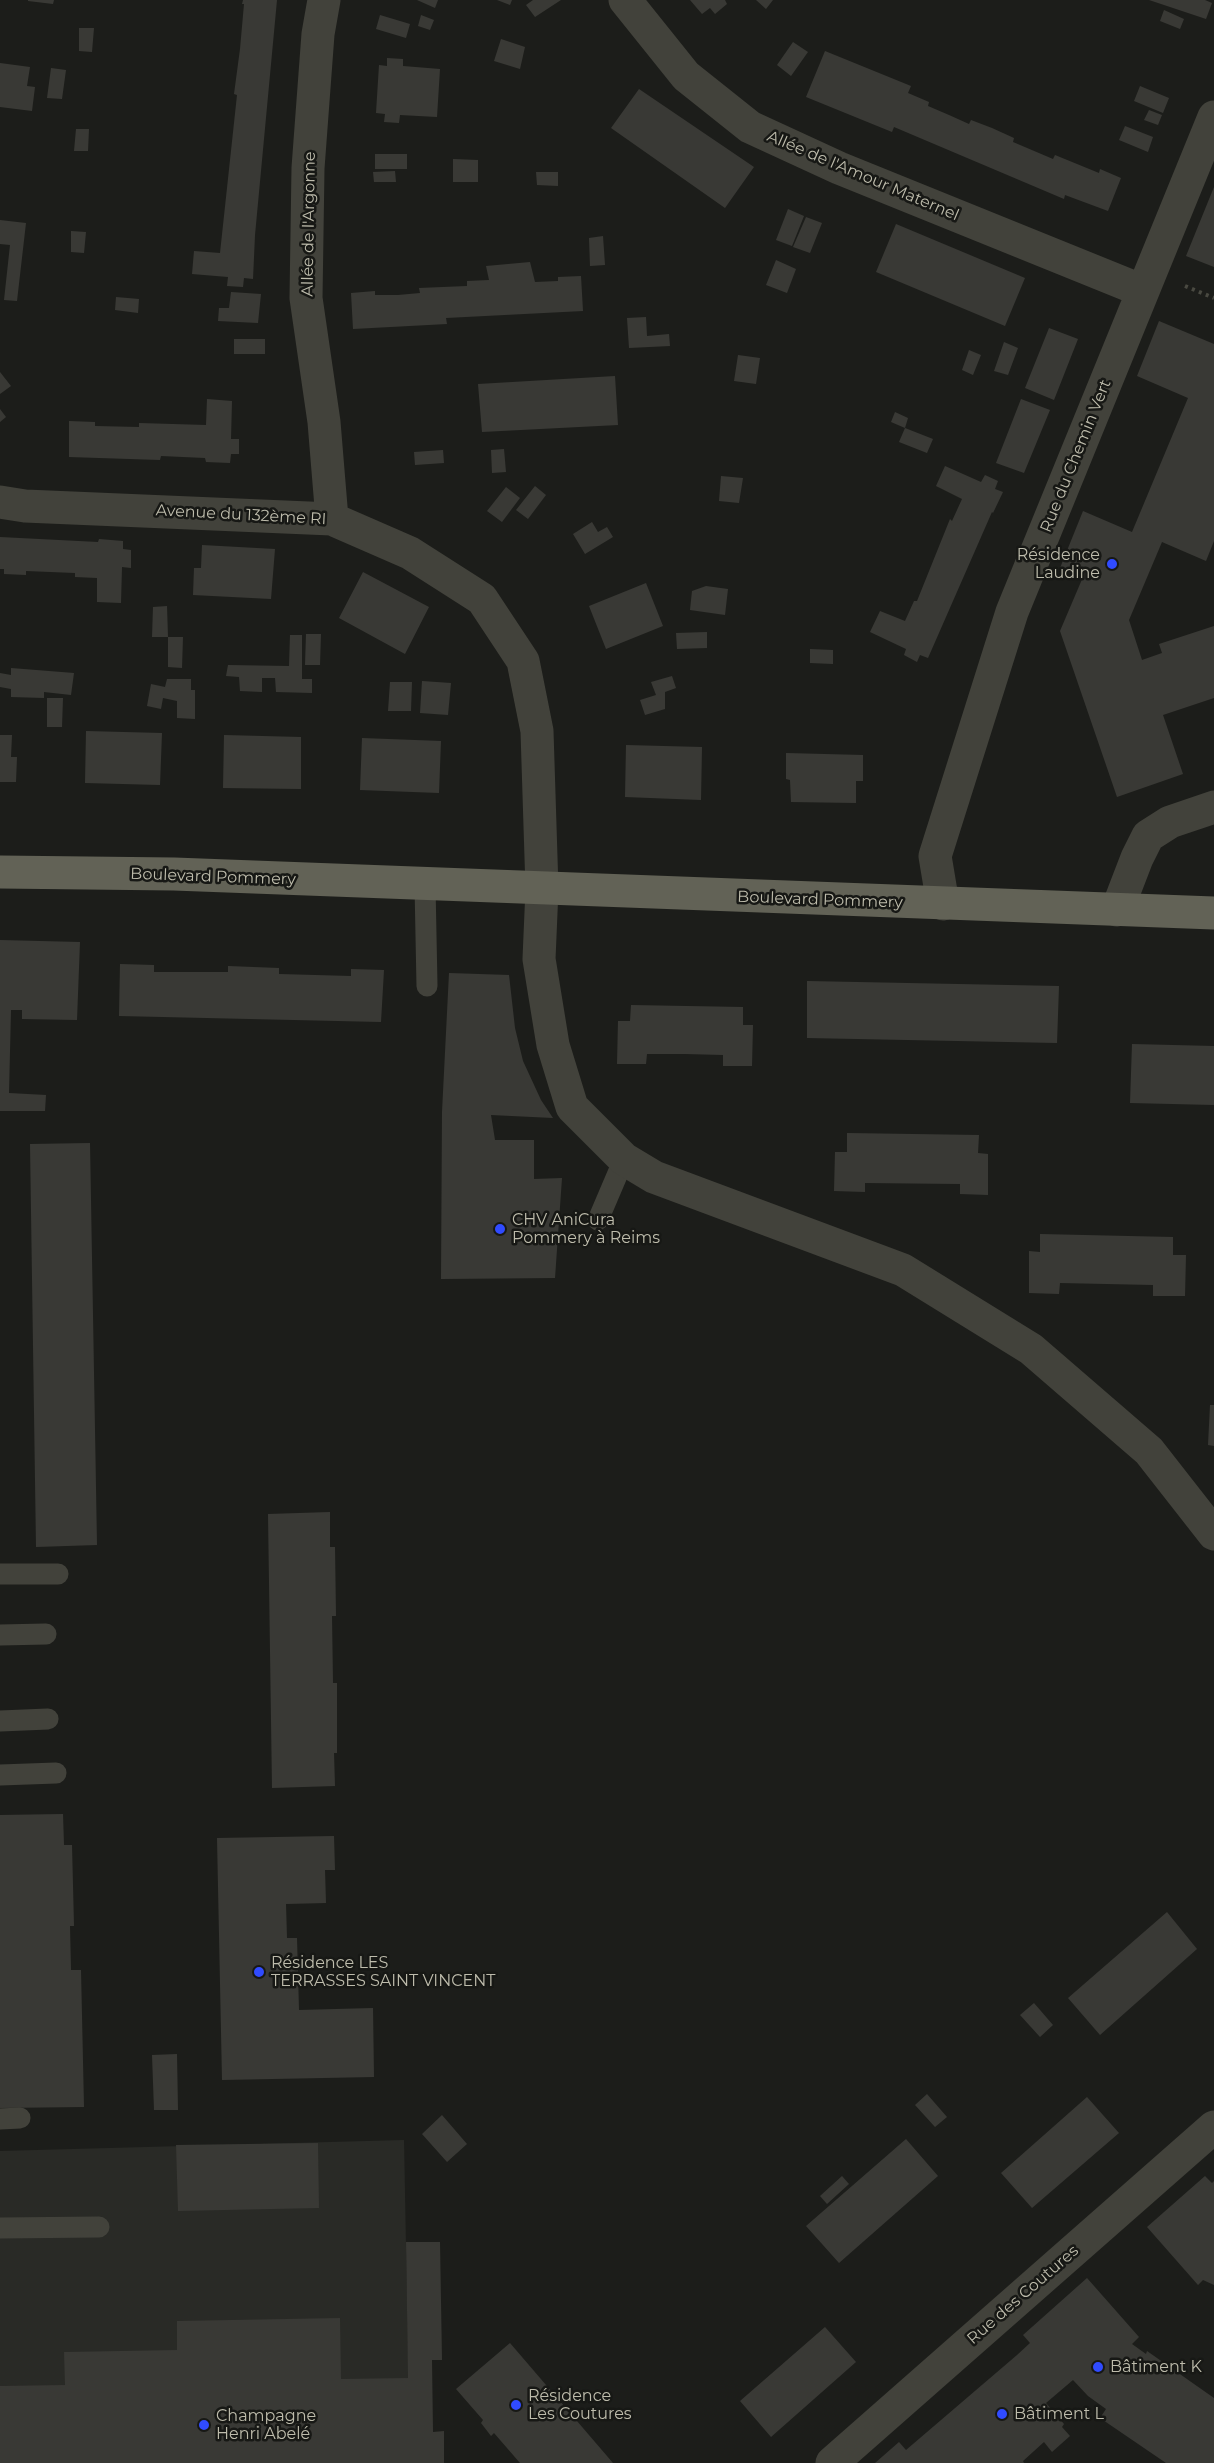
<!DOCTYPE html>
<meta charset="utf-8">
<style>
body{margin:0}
canvas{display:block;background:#1c1d1a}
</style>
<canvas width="1214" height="2463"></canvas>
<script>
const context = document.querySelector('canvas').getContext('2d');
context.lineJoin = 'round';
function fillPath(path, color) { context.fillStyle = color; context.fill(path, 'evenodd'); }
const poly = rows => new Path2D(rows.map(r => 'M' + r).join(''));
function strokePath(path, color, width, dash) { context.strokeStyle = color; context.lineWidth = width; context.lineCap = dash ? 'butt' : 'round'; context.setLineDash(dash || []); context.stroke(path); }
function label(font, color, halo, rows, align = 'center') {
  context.font = font + ' Montserrat,sans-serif'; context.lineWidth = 5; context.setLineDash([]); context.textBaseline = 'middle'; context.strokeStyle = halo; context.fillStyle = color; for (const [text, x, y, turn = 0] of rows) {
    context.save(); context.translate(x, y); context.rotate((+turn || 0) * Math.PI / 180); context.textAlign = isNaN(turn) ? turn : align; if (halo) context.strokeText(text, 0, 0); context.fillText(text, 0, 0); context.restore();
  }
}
fillPath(poly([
 [404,2140,410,2463,0,2463,0,2151]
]), '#292a26');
fillPath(poly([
 [28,0,54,0,53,4,28,1],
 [243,0,277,0,255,235,253,279,244,278,243,287,227,286,228,277,192,274,194,251,220,253,237,95,234,94,240,49,244,4,242,4],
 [417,0,438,0,435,8],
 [497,0,512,0,510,5],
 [533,0,561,0,535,17,526,5],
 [690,0,725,0,727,4,715,14,710,8,702,14],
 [756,0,773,0,766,9],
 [1149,0,1205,0,1212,3,1206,19],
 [1164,10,1184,19,1180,29,1160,21],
 [380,15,410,24,406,38,376,29],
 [421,15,434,20,430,30,418,26],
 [79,28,94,28,92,52,79,51],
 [501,39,525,47,520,69,494,61],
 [793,42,808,52,791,76,777,65],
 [825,51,911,86,908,93,929,102,928,106,949,115,969,124,971,120,992,128,1014,138,1013,142,1053,159,1055,155,1099,173,1100,169,1121,178,1108,211,1065,195,1064,199,894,127,892,132,806,97],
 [387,58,403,59,403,66,440,69,437,117,400,115,399,123,384,122,385,114,376,113,379,65,387,66],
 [0,63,30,67,27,86,35,87,32,111,0,107],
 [51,68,66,70,62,99,47,98],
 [1140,86,1169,98,1163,113,1134,101],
 [639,89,754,167,725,208,611,128],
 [1149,110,1162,115,1158,125,1144,120],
 [1125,126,1153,137,1148,152,1119,140],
 [76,129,89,129,88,151,74,151],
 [375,154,407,154,407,169,375,169],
 [453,159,478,160,478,182,453,182],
 [395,171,396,182,374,182,373,172],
 [536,172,558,172,558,186,537,185],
 [1214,187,1214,267,1186,256],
 [788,209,804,216,792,246,776,240],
 [806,217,822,223,810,253,793,247],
 [0,220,26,223,17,301,4,300,10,245,0,244],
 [896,224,1025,278,1005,326,876,272],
 [71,231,86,232,84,253,71,252],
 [603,236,605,265,590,266,589,238],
 [776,260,796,269,787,293,766,285],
 [530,262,535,282,558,281,558,277,581,276,583,311,446,318,447,324,353,329,351,293,375,291,375,295,398,295,420,293,419,288,467,286,467,281,489,280,486,266],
 [231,292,261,294,258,323,218,321,219,308,229,308],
 [116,297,139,299,138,313,115,310],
 [646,317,647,336,669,334,670,346,629,348,627,318],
 [1159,321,1214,344,1214,541,1206,561,1162,542,1129,620,1142,660,1162,653,1159,644,1214,626,1214,698,1163,715,1183,774,1117,797,1060,631,1083,577,1060,568,1083,511,1132,532,1188,398,1137,376],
 [1049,328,1078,339,1054,400,1025,388],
 [234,339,265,339,265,354,234,354],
 [1004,342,1018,348,1008,375,994,371],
 [969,350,981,355,973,375,962,370],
 [738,355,760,358,756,384,734,381],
 [0,372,11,386,0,394],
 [615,376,618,425,482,432,478,384],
 [207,399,232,401,231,439,239,439,239,454,231,454,230,463,206,462,205,458,161,456,160,460,69,457,69,421,95,422,95,426,139,427,139,423,206,425],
 [1021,399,1050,410,1024,473,996,463],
 [0,409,6,417,0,422],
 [895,412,908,418,905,428,891,422],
 [905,428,933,439,927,453,899,442],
 [504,449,506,472,492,473,491,450],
 [443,450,444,463,415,465,414,452],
 [945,466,981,482,985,475,998,481,995,489,1003,492,993,513,992,512,928,658,920,655,917,662,904,655,906,649,870,632,880,611,905,621,914,601,917,601,950,519,952,521,962,499,936,486],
 [721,476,743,478,739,503,719,501],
 [535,486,546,495,528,519,516,510],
 [506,487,520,498,502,522,487,511],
 [592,522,598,532,607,527,613,537,585,554,573,534],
 [0,537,98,542,99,539,123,541,123,549,131,550,131,568,122,567,121,603,97,602,97,578,75,577,75,573,26,571,26,575,4,574,4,569,0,569],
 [202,545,275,549,271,599,193,595,194,568,201,568],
 [363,572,429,607,405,654,339,618],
 [646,583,663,626,606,649,589,606],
 [706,586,728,589,725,615,690,610,692,591],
 [167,606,168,637,183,637,182,668,168,667,168,637,152,637,153,607],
 [707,632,707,648,677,649,676,633],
 [306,634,321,634,320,665,305,665],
 [290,635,302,635,302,679,312,679,312,693,276,692,275,678,262,678,262,692,240,691,239,677,226,676,228,665,289,666],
 [810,649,833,650,833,664,810,663],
 [11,668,74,673,71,695,44,692,44,698,11,697,11,689,0,687,0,673,11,675],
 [672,676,676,688,665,692,665,709,645,715,640,700,656,695,651,682],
 [167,679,191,679,191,690,195,690,195,719,177,718,177,701,163,698,161,709,147,706,151,684,165,687],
 [422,681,451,683,448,715,420,713],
 [390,682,412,682,411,711,388,711],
 [47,698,63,698,62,727,47,727],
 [86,731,162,733,160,785,85,783],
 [0,735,12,735,11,757,17,757,16,782,0,782],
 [224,735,301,737,301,789,223,788],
 [362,738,441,741,439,793,360,790],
 [626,745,702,747,701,800,625,797],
 [786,753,863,755,863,781,856,781,856,803,791,802,790,780,786,779],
 [0,940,80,942,77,1020,22,1019,22,1010,11,1010,9,1093,46,1095,45,1111,0,1111],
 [120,964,154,965,154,972,228,972,228,966,279,968,279,974,351,976,351,969,384,970,381,1022,119,1016],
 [449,973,509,975,515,1028,523,1061,541,1100,553,1118,491,1115,495,1140,534,1140,534,1179,562,1178,555,1278,441,1279,442,1112],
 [807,981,1059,986,1057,1043,807,1038],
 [631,1005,743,1007,743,1025,753,1025,752,1066,723,1066,723,1055,685,1054,647,1054,646,1064,617,1064,618,1021,630,1021],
 [1132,1044,1214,1046,1214,1105,1130,1103],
 [847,1133,979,1135,978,1153,988,1154,988,1195,960,1194,960,1184,865,1183,865,1192,834,1191,835,1152,847,1152],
 [90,1143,97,1545,36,1547,30,1144],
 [1040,1234,1173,1237,1173,1255,1186,1255,1185,1296,1153,1296,1153,1285,1060,1283,1059,1294,1029,1293,1029,1251,1040,1252],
 [1210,1405,1214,1405,1214,1446,1208,1445],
 [330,1512,330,1547,335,1547,336,1616,332,1616,333,1683,337,1683,337,1753,334,1753,335,1786,272,1788,268,1514],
 [63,1814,64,1845,72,1845,74,1926,70,1926,71,1970,81,1970,84,2107,0,2108,0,1815],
 [334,1836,335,1870,325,1870,326,1903,286,1904,287,1938,297,1938,299,2010,373,2008,374,2077,222,2080,217,1838],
 [1167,1912,1197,1949,1100,2035,1068,1998],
 [1034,2003,1053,2025,1040,2037,1020,2015],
 [177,2054,178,2110,154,2110,152,2055],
 [927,2094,947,2117,935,2127,915,2105],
 [1087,2097,1119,2133,1032,2208,1001,2173],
 [442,2115,467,2144,447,2162,422,2134],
 [906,2139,938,2176,839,2263,806,2226],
 [318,2143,319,2208,178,2211,176,2145],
 [842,2176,849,2184,827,2204,820,2196],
 [1205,2176,1212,2183,1214,2181,1214,2285,1203,2280,1198,2285,1147,2227],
 [406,2242,440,2242,442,2360,432,2360,433,2432,444,2431,444,2463,0,2463,0,2386,65,2385,64,2352,177,2350,177,2321,340,2318,341,2379,408,2378],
 [1087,2278,1139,2337,1132,2344,1146,2354,1147,2351,1214,2398,1214,2463,1166,2463,1100,2418,1106,2409,1088,2396,1073,2380,1046,2403,1064,2424,1062,2427,1070,2436,1052,2452,1044,2442,1023,2461,1024,2463,875,2463,899,2442,906,2450,1017,2355,1030,2343,1023,2335],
 [825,2327,856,2362,771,2437,740,2401],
 [510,2343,613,2463,520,2463,494,2433,491,2436,481,2423,483,2420,456,2389]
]), '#393935');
strokePath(poly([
 [1185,286,1214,298]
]), '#494941', 4, [3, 4.5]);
strokePath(poly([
 [425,885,427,986],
 [598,1220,624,1159],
 [0,1574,58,1574],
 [0,1635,46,1634],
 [0,1721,48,1719],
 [0,1775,56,1773],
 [0,2119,20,2118],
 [0,2228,99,2227]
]), '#42423b', 21);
strokePath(poly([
 [324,0,318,34,308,168,306,298,324,422,332,519],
 [625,0,686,76,750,127,839,168,1143,291],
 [0,502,25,506,332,519,410,553,482,599,523,661,537,731,542,889,539,959,553,1045,572,1107,624,1159,654,1177,903,1270,1031,1349,1149,1451,1214,1534],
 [943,904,935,856,1012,612,1214,117],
 [1117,910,1137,858,1148,836,1170,822,1214,807],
 [832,2463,1214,2127]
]), '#42423b', 33);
strokePath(poly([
 [0,872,174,874,1214,913]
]), '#626256', 33);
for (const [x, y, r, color] of [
 [1112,564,6,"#304bff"],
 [500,1229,6,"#304bff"],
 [259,1972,6,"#304bff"],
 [1098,2367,6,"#304bff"],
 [516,2405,6,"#304bff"],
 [1002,2414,6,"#304bff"],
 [204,2425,6,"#304bff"]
]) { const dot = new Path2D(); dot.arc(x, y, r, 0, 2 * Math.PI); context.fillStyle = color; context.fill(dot); strokePath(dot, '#171815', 2); }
label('16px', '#bebcac', '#171815', [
 ["Allée de l'Amour Maternel",863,176,23],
 ["Allée de l'Argonne",309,224,-89],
 ["Rue du Chemin Vert",1076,456,-68],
 ["Avenue du 132ème RI",241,515,3],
 ["Boulevard Pommery",213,877,2],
 ["Boulevard Pommery",820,900,2],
 ["Rue des Coutures",1023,2295,-41]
]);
label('16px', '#bebcac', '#171815', [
 ["Résidence",1100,555,"right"],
 ["Laudine",1100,573,"right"],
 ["CHV AniCura",512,1220],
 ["Pommery à Reims",512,1238],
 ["Résidence LES",271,1963],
 ["TERRASSES SAINT VINCENT",271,1981],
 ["Bâtiment K",1110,2367],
 ["Résidence",528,2396],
 ["Les Coutures",528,2414],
 ["Bâtiment L",1014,2414],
 ["Champagne",216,2416],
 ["Henri Abelé",216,2434]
], 'left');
</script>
